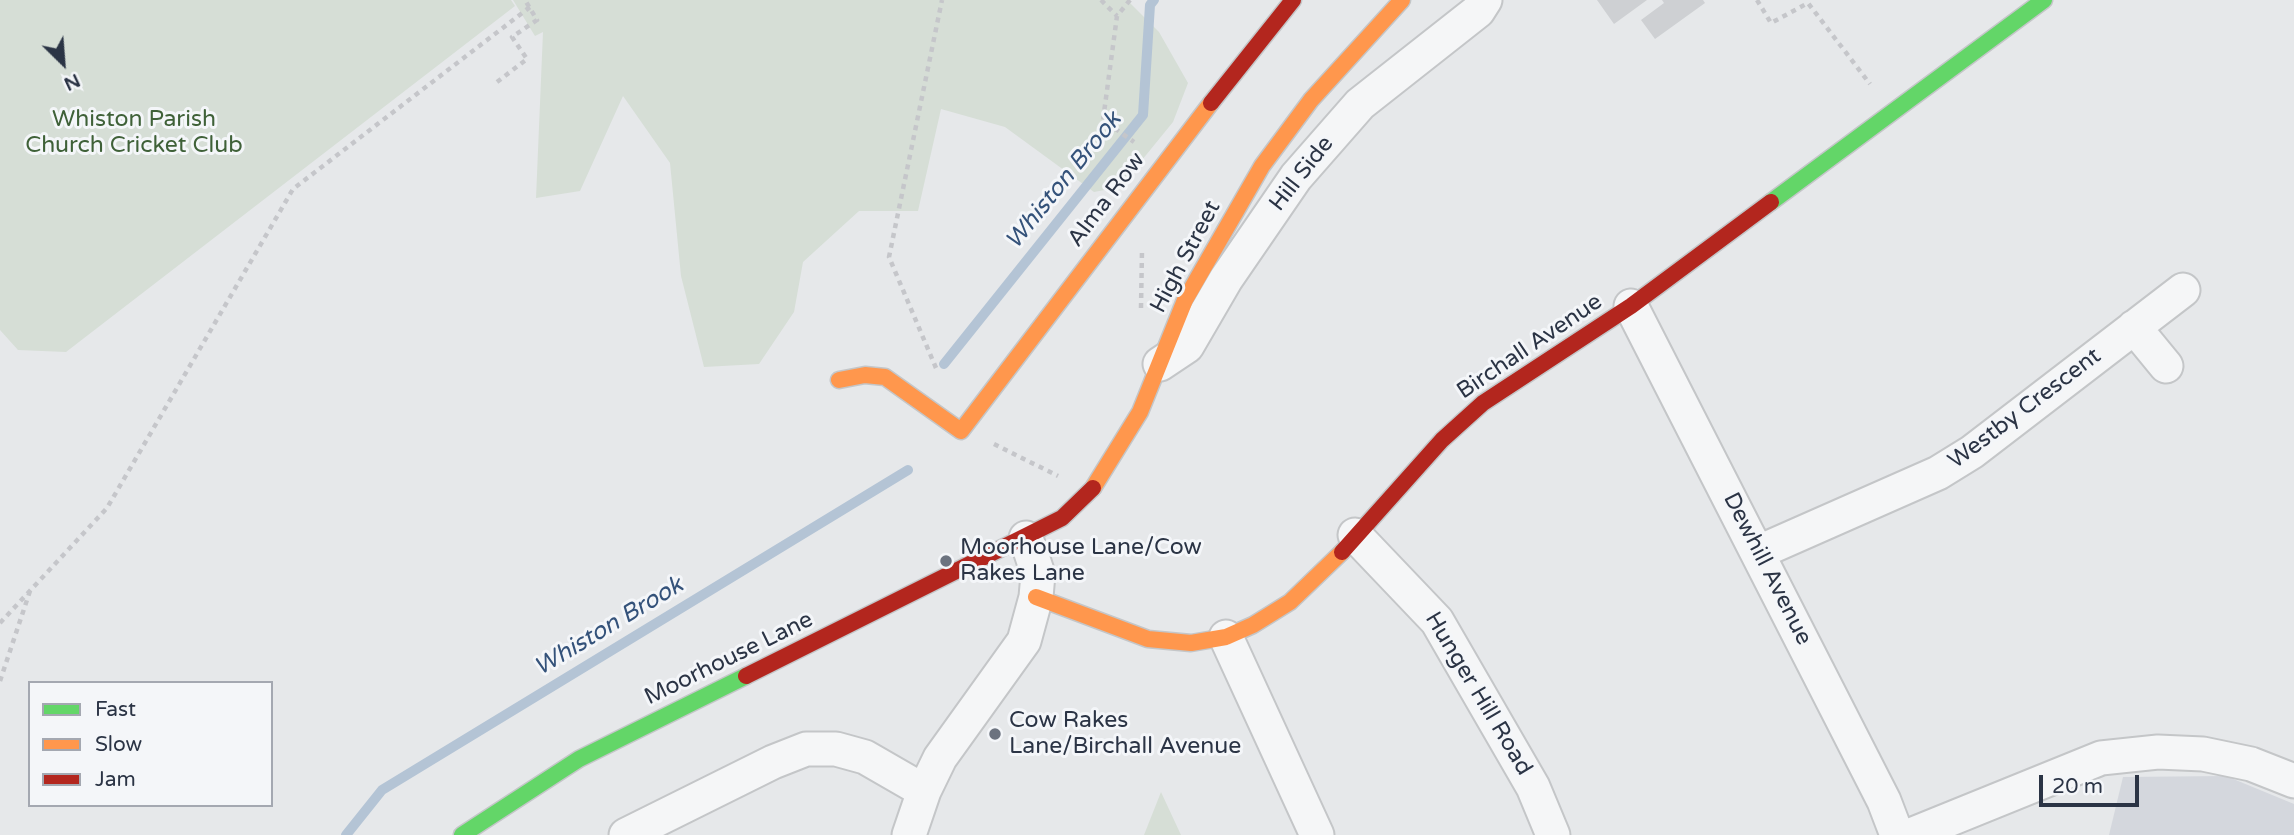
<!DOCTYPE html>
<style>
body{margin:0}
#map{position:relative;width:2294px;height:835px;overflow:hidden;background:#e6e8ea;font-family:"Varela Round",sans-serif}
canvas{display:block}
.legend{position:absolute;left:28px;top:681px;width:245px;height:126px;box-sizing:border-box;background:#f4f6f9;border:2px solid #a4a8b1;margin:0;padding:9px 12px;list-style:none;font-size:21px;color:#2b3445}
.legend li{display:flex;align-items:center;gap:14px;height:35px}
.legend b{width:35px;border:2px solid #a4a8b1}
.north{position:absolute;left:28px;top:28px;width:70px;height:70px;-webkit-text-stroke:5px #f4f6f9;paint-order:stroke;rotate:155deg;font-size:19px;font-weight:700;line-height:28px;text-align:center;color:#2b3445}
.north::after{content:'';display:block;margin:auto;width:24px;height:32px;background:#2b3445;clip-path:polygon(50% 0,100% 100%,50% 72%,0 100%)}
.scale{position:absolute;left:2039px;top:775px;width:100px;height:32px;box-sizing:border-box;border:4px solid #2b3445;border-top:0;padding-left:9px;font-size:21px;line-height:24px;white-space:nowrap;color:#2b3445;-webkit-text-stroke:5px #f4f6f9;paint-order:stroke}
</style>
<div id="map">
<canvas width="2294" height="835"></canvas>
<ul class="legend">
<li><b style="height:9px;background:#63d668"></b>Fast</li>
<li><b style="height:9px;background:#ff974d"></b>Slow</li>
<li><b style="height:9px;background:#b3261e"></b>Jam</li>
</ul>
<div class="north">N</div>
<div class="scale">20 m</div>
</div>
<script>
const context = document.querySelector('canvas').getContext('2d');
context.lineJoin = 'round';
function fillPath(path, color) { context.fillStyle = color; context.fill(path, 'evenodd'); }
const poly = rows => new Path2D(rows.map(r => 'M' + r).join(''));
function strokePath(path, color, width, dash) { context.strokeStyle = color; context.lineWidth = width; context.lineCap = dash ? 'butt' : 'round'; context.setLineDash(dash || []); context.stroke(path); }
function label(font, color, halo, rows, align = 'center') {
  context.font = font + ' "Varela Round",sans-serif'; context.lineWidth = 6; context.setLineDash([]); context.textBaseline = 'middle'; context.strokeStyle = halo; context.fillStyle = color; for (const [text, x, y, turn = 0] of rows) {
    context.save(); context.translate(x, y); context.rotate((+turn || 0) * Math.PI / 180); context.textAlign = isNaN(turn) ? turn : align; if (halo) context.strokeText(text, 0, 0); context.fillText(text, 0, 0); context.restore();
  }
}
fillPath(poly([
 [2226,776,2294,804,2294,835,2109,835,2123,777]
]), '#d4d7dd');
fillPath(poly([
 [0,0,511,0,515,6,66,352,18,350,0,330],
 [513,0,1127,0,1159,32,1188,83,1173,122,1120,187,1094,192,1005,127,941,109,918,211,859,211,803,262,794,312,759,364,704,367,681,276,670,163,623,96,580,191,536,198,543,32,535,36],
 [1161,792,1181,835,1144,835]
]), '#d6ded6');
strokePath(poly([
 [944,364,1143,115,1150,5,1154,0],
 [346,835,382,790,908,470]
]), '#b4c4d5', 10);
fillPath(poly([
 [1597,0,1647,0,1614,24],
 [1662,0,1703,0,1705,3,1655,39,1641,20,1664,3]
]), '#ced0d3');
const street = poly([
 [1631,306,1884,801,1897,835],
 [2134,327,2166,366],
 [1160,364,1187,346,1226,279,1296,177,1360,104,1478,11,1485,0],
 [1355,535,1437,621,1533,787,1553,835],
 [1759,552,1938,473,1972,452,2183,290],
 [1226,637,1317,835],
 [626,835,773,762,806,749,836,749,865,757,924,791],
 [909,835,924,791,940,758,1024,641,1036,597,1038,574,1026,538],
 [1911,835,2101,758,2158,752,2203,754,2251,764,2294,781]
]);
const fast = poly([
 [1771,202,2044,0],
 [462,835,579,759,746,676]
]);
const slow = poly([
 [839,380,865,375,885,377,961,431,1211,103],
 [1093,488,1140,412,1185,300,1262,166,1311,100,1402,0],
 [1036,597,1148,639,1191,643,1226,637,1253,625,1290,602,1342,552]
]);
const jam = poly([
 [1211,103,1293,0],
 [1342,552,1442,440,1483,403,1631,306,1771,202],
 [746,676,1062,518,1093,488]
]);
strokePath(street, '#c4c6c8', 37);
strokePath(fast, '#c4c6c8', 19);
strokePath(slow, '#c4c6c8', 19);
strokePath(jam, '#c4c6c8', 19);
strokePath(poly([
 [1101,0,1117,16],
 [1130,0,1117,16,1103,120,1134,142],
 [1757,0,1771,23,1808,3,1870,84],
 [497,82,527,59,512,37,537,20,525,0],
 [1141,308,1142,250],
 [936,368,889,257,942,0],
 [994,444,1058,476],
 [0,623,107,508,293,189,530,7],
 [0,681,31,588]
]), '#c5c6ca', 4.5, [5, 5]);
strokePath(street, '#f5f6f7', 33);
strokePath(fast, '#63d668', 16);
strokePath(slow, '#ff974d', 16);
strokePath(jam, '#b3261e', 16);
for (const [x, y, r, color] of [
 [946,561,7,"#6c737f"],
 [995,734,7,"#6c737f"]
]) { const dot = new Path2D(); dot.arc(x, y, r, 0, 2 * Math.PI); context.fillStyle = color; context.fill(dot); strokePath(dot, '#f4f6f9', 2.5); }
label('23px', '#3f6138', '#f4f6f9', [
 ["Whiston Parish",134,120],
 ["Church Cricket Club",134,146]
]);
label('23px', '#2b3445', '#f4f6f9', [
 ["Hill Side",1302,174,-52],
 ["Alma Row",1107,200,-53],
 ["High Street",1186,257,-62],
 ["Birchall Avenue",1530,347,-34],
 ["Westby Crescent",2025,409,-37],
 ["Dewhill Avenue",1767,569,63],
 ["Moorhouse Lane",729,659,-26],
 ["Hunger Hill Road",1478,694,59]
]);
label('23px', '#2b3445', '#f4f6f9', [
 ["Moorhouse Lane/Cow",960,548],
 ["Rakes Lane",960,574],
 ["Cow Rakes",1009,721],
 ["Lane/Birchall Avenue",1009,747]
], 'left');
label('italic 24px', '#34527a', '#f4f6f9', [
 ["Whiston Brook",1064,181,-51],
 ["Whiston Brook",609,627,-31]
]);
</script>
